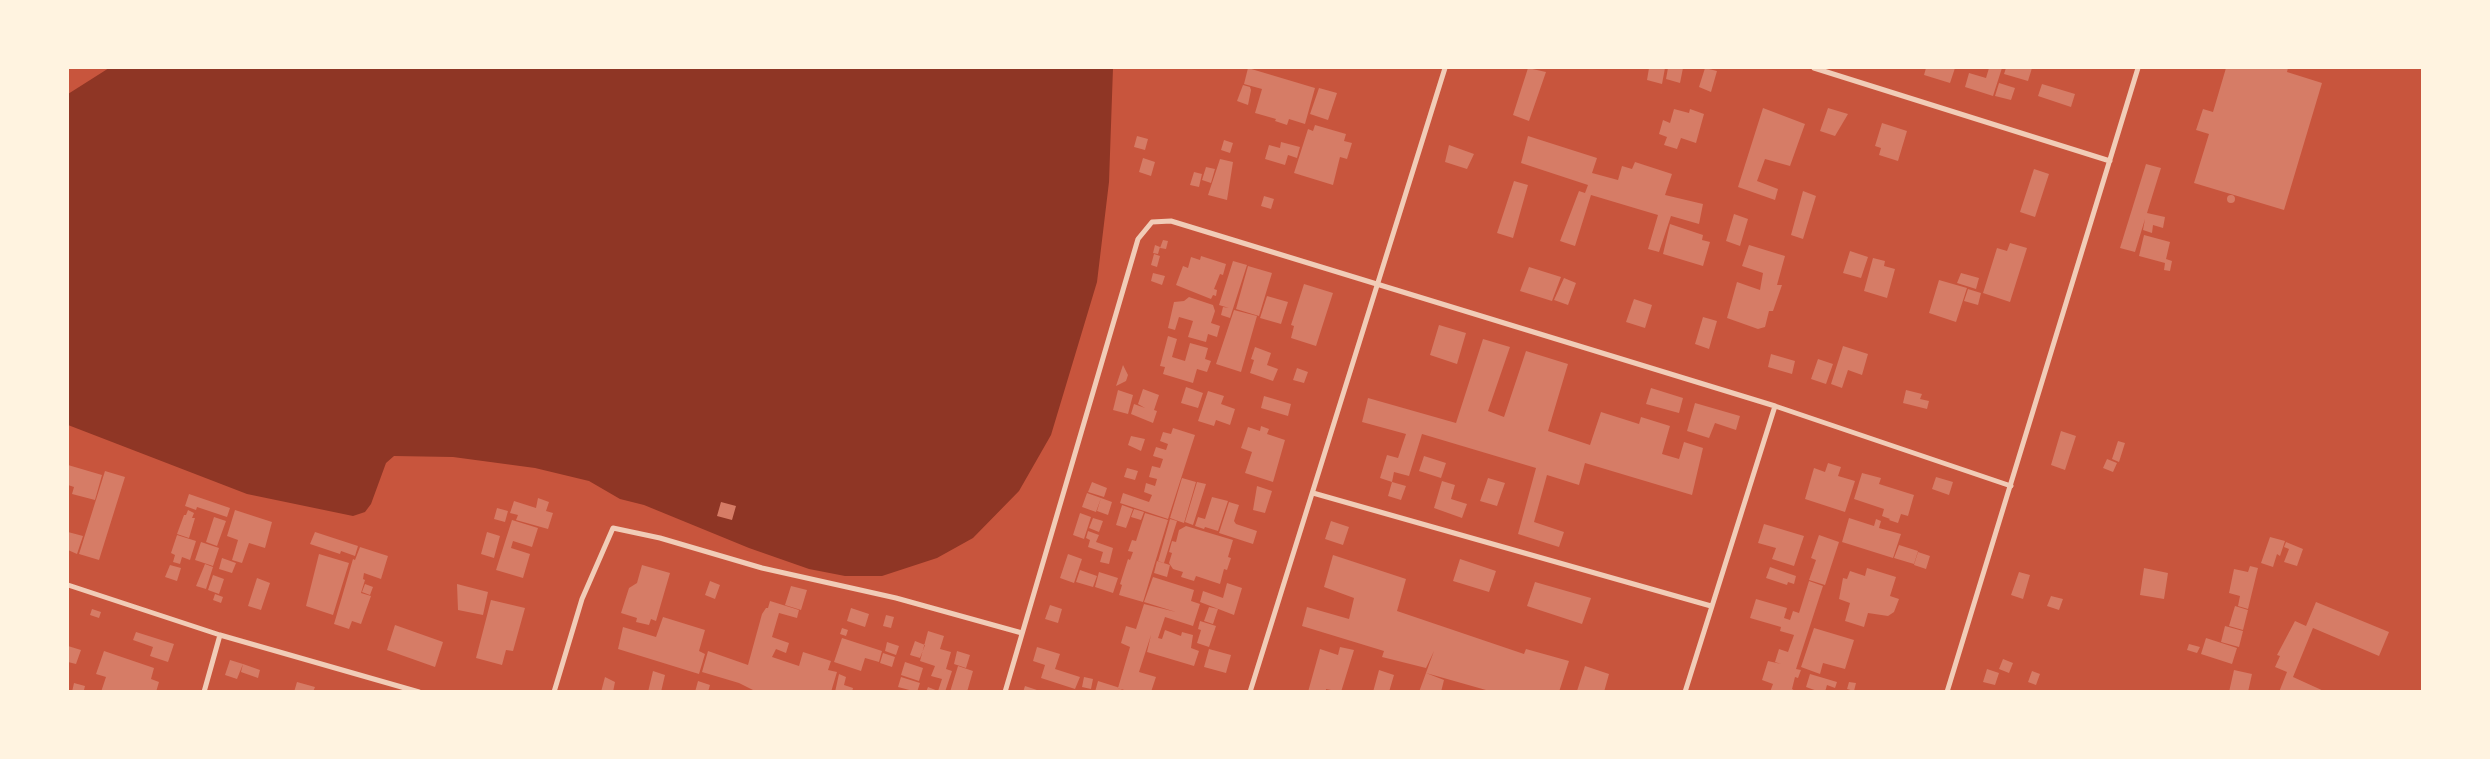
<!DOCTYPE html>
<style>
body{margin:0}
#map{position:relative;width:2490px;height:759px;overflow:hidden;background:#c8553d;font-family:Arial,sans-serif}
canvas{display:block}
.frame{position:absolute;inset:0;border:69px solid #fff3e0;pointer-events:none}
</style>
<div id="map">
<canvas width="2490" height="759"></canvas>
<div class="frame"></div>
</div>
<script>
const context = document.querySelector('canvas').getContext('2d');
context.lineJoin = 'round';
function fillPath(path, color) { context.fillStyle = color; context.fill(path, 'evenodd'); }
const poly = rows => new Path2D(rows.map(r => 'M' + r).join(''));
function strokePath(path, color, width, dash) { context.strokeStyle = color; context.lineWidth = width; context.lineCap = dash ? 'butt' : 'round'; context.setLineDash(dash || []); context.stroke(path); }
fillPath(poly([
 [109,68,1113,68,1109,182,1097,282,1051,435,1019,491,973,538,937,558,882,576,845,576,809,569,749,548,644,505,620,499,589,481,535,468,453,457,394,456,386,463,371,504,365,512,353,516,247,494,68,425,68,94]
]), '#8f3625');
fillPath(poly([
 [1248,68,1315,88,1305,124,1289,119,1287,125,1275,121,1276,119,1255,113,1262,89,1244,84],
 [1528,68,1546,72,1529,121,1513,115],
 [1649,68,1665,68,1662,84,1647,80],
 [1668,68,1683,68,1680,83,1666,79],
 [1705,68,1717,71,1711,92,1699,87],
 [1926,68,1955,68,1950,83,1924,75],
 [1989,68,2002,68,1993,96,1965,87,1969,73,1986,78],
 [2006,68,2032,68,2028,81,2004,74],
 [2226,68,2288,68,2287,72,2322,83,2284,210,2194,183,2209,134,2196,130,2203,109,2213,112],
 [1999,83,2015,88,2011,100,1995,96],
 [2042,84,2075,94,2071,107,2038,96],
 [1243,85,1250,87,1251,90,1248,105,1237,101],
 [1319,88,1337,93,1328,120,1310,114],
 [1763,108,1805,124,1790,166,1765,159,1757,181,1778,189,1775,200,1738,187],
 [1828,108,1848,114,1835,136,1820,131],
 [1674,109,1689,113,1690,109,1704,114,1696,143,1681,138,1677,149,1664,145,1667,137,1659,134,1663,120,1670,123],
 [1882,123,1907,131,1898,161,1879,155,1881,148,1875,146],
 [1315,125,1346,134,1344,141,1352,143,1347,159,1340,157,1333,185,1294,173,1308,129,1313,131],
 [1137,136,1148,139,1145,150,1134,147],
 [1528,136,1597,158,1592,173,1618,180,1622,166,1632,169,1635,162,1672,174,1665,195,1703,204,1699,224,1671,216,1659,252,1648,249,1658,215,1591,195,1575,246,1560,241,1579,191,1585,193,1588,185,1521,163],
 [1224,140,1233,143,1230,153,1221,150],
 [1281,142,1300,147,1297,158,1288,155,1285,165,1265,159,1269,145,1280,148],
 [1449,145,1474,154,1467,169,1445,162],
 [1143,158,1155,162,1151,176,1139,172],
 [1220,159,1233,162,1227,200,1208,195],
 [2146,164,2161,168,2147,213,2165,217,2163,228,2153,225,2152,233,2143,230,2145,219,2135,252,2120,248],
 [1206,167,1215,169,1211,183,1202,180],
 [2034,169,2049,174,2035,217,2020,212],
 [1194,172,1202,174,1199,187,1190,185],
 [1514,181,1528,185,1513,238,1497,233],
 [1803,191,1816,196,1803,239,1791,235],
 '2227 199a4 4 0 1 1 8 0a4 4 0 1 1-8 0Z',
 [1264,196,1274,199,1271,209,1261,206],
 [1734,214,1748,219,1740,246,1726,241],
 [1670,224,1703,235,1702,240,1710,242,1703,266,1663,254],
 [2144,235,2170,242,2166,259,2172,261,2170,271,2164,270,2165,263,2139,256],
 [1163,240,1168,241,1166,249,1160,248],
 [2010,243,2027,248,2010,302,1983,293,1997,248,2007,251],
 [1155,245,1160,247,1158,254,1153,253],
 [1749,245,1785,256,1777,285,1782,285,1773,311,1769,311,1765,327,1758,329,1727,318,1737,282,1760,290,1763,273,1742,266],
 [1850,251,1868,257,1861,278,1843,273],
 [1154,254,1160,256,1157,267,1151,265],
 [1201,256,1226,264,1223,275,1220,274,1214,289,1217,290,1216,296,1213,295,1211,299,1176,285,1183,266,1188,268,1191,257,1200,260],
 [1873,258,1885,261,1884,266,1895,269,1887,298,1864,291],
 [1233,261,1247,265,1230,318,1221,315,1223,307,1229,308,1219,305],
 [1248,266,1272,273,1259,316,1236,309],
 [1529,267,1561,277,1552,301,1520,291],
 [1153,273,1165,276,1162,285,1151,281],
 [1961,273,1979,278,1976,289,1957,283],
 [1564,278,1576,283,1568,305,1554,300],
 [1939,280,1967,288,1956,322,1929,313],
 [1304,284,1333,293,1316,346,1291,338,1294,326,1291,325],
 [1968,289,1981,293,1978,305,1964,301],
 [1267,296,1288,302,1281,324,1260,318],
 [1189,297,1213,305,1215,311,1211,323,1220,326,1217,337,1208,334,1206,342,1188,337,1193,321,1179,317,1175,330,1168,328,1174,302,1184,301],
 [1634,299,1652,305,1645,328,1626,322],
 [1234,310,1257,316,1241,372,1216,364],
 [1703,317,1717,321,1709,349,1695,344],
 [1439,325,1466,333,1457,364,1430,355],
 [1168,336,1177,339,1172,357,1185,361,1190,343,1208,348,1205,359,1211,361,1207,372,1197,369,1193,383,1163,374,1165,367,1160,366],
 [1483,339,1510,347,1488,411,1504,417,1526,351,1568,364,1548,431,1590,445,1601,412,1639,424,1641,417,1670,426,1662,454,1679,459,1684,442,1703,448,1692,495,1585,463,1579,485,1547,475,1534,522,1564,532,1559,547,1518,534,1536,468,1422,434,1409,476,1394,472,1392,482,1380,478,1387,455,1398,458,1406,434,1362,422,1368,398,1456,423],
 [1843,346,1868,354,1862,375,1848,370,1842,388,1831,384],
 [1255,347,1271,353,1267,365,1278,369,1273,381,1250,373,1254,360,1251,359],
 [1771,354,1795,361,1792,374,1768,367],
 [1818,359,1833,364,1826,384,1811,379],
 [1123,365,1128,375,1126,381,1116,386],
 [1297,368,1308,372,1304,383,1293,380],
 [1186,387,1203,393,1198,408,1181,403],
 [1651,388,1683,398,1679,413,1646,404],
 [1143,389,1159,395,1154,410,1157,411,1153,423,1131,414,1134,404,1145,408,1138,404],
 [1118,390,1133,395,1128,414,1113,410],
 [1906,390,1922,394,1920,399,1929,401,1927,409,1903,403],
 [1208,391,1224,396,1221,404,1235,409,1230,425,1216,420,1214,426,1198,421],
 [1264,396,1291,404,1288,416,1261,408],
 [1695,403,1740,416,1736,430,1715,423,1709,438,1687,431],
 [1261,426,1269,429,1267,434,1285,440,1273,482,1245,473,1252,452,1241,448,1248,427,1260,431],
 [1173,428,1195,435,1168,519,1120,503,1123,493,1149,502,1152,495,1144,492,1146,483,1155,486,1157,479,1149,477,1152,466,1160,468,1163,459,1153,456,1156,447,1166,450,1168,444,1160,441,1163,432,1171,434],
 [2061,431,2076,436,2065,470,2051,465],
 [1131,436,1145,439,1141,451,1128,445],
 [2118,441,2125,443,2119,462,2112,459],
 [1424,456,1446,463,1441,478,1419,471],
 [2107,459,2117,463,2113,472,2103,468],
 [1828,463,1841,467,1838,476,1855,481,1845,512,1805,499,1814,468,1825,472],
 [68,465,102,475,95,500,72,494,74,487,68,485],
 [1127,468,1138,471,1135,480,1124,477],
 [105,471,125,477,99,560,79,554],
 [1862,473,1881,478,1879,484,1914,495,1908,516,1901,514,1898,523,1889,520,1890,519,1882,516,1884,509,1854,499],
 [1936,477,1953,482,1949,495,1932,489],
 [1182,478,1196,482,1184,523,1170,518],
 [1488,478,1505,483,1497,506,1480,501],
 [1442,481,1455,485,1451,499,1467,504,1462,518,1434,508],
 [1092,482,1107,488,1104,497,1088,492],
 [1197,482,1206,484,1193,525,1185,522],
 [1392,482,1406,486,1401,500,1388,496],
 [1257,486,1272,491,1265,513,1253,510],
 [1087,493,1101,498,1096,512,1082,507],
 [189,494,230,508,227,517,197,507,196,510,185,506],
 [1212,497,1228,501,1218,531,1205,527,1204,529,1195,526,1198,517,1205,519],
 [538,498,549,502,546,511,553,513,548,529,516,520,518,515,510,513,514,501,536,508],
 [1101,498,1112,502,1108,515,1097,511],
 [721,502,736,506,732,520,717,516],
 [1229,502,1239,505,1234,521,1236,524,1257,531,1253,544,1219,533],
 [1122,505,1133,509,1126,528,1116,525],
 [497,508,508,511,505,522,494,519],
 [1134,509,1144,512,1141,520,1131,517],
 [188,510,194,513,192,518,195,518,189,538,177,534,184,515,186,515],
 [235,510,272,522,265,548,249,543,242,563,232,560,238,540,227,536],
 [1080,513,1091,517,1084,539,1073,535],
 [1145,513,1168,520,1143,602,1119,595,1122,585,1120,584,1128,559,1130,560,1133,552,1128,551,1132,540,1136,541],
 [214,517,226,521,217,546,206,542],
 [1093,518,1103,521,1099,532,1089,528],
 [1849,518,1874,526,1876,519,1881,521,1879,528,1901,534,1893,558,1842,542],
 [1170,519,1177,521,1164,563,1158,561],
 [512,520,538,528,532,547,513,541,511,548,530,554,523,578,496,570],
 [1331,521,1349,527,1343,545,1325,539],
 [1764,524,1804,536,1794,566,1772,559,1776,548,1758,543],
 [1186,526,1233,540,1228,557,1231,558,1227,570,1224,569,1220,584,1196,576,1194,581,1181,577,1183,572,1173,569,1169,563,1172,553,1169,552,1172,541,1176,542,1179,530],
 [1088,531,1099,535,1096,542,1113,548,1109,564,1100,562,1103,552,1088,547,1090,540,1086,538],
 [68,532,83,536,77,554,68,550],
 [315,532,358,546,355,556,341,551,340,554,310,544],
 [487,532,500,536,494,558,481,554],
 [177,535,196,541,190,560,182,557,180,564,173,562,175,555,171,553],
 [1819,535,1839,542,1825,585,1809,580,1816,560,1811,558],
 [2270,537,2285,541,2280,556,2277,554,2273,567,2261,563],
 [201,542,219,548,213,566,195,560],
 [2286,542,2303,549,2297,566,2284,562,2289,549,2284,547],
 [1899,545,1918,551,1914,564,1894,558],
 [360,547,388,556,381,579,364,573,363,579,365,580,361,593,371,596,361,624,352,621,349,629,334,624,353,559,355,560],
 [1918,552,1930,556,1926,569,1914,565],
 [319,554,349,563,333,615,306,606],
 [1068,554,1082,559,1074,583,1060,578],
 [1333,555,1406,579,1397,611,1524,654,1526,649,1569,661,1559,692,1493,692,1426,673,1444,680,1441,692,1419,692,1434,651,1426,668,1382,657,1384,651,1302,626,1307,607,1349,619,1354,598,1324,587],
 [222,558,236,563,232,573,219,569],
 [1460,559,1496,571,1489,592,1453,581],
 [1157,561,1170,565,1167,577,1154,573],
 [205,564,213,567,206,589,196,586],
 [170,565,181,568,177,581,165,577],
 [642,565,670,573,656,621,651,619,649,625,636,622,637,618,621,613,629,588,637,583],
 [2250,566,2258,568,2248,609,2238,606,2240,596,2229,593,2234,569,2248,572],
 [1770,567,1796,576,1794,584,1788,582,1787,585,1766,578],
 [1867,568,1896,577,1890,596,1899,599,1894,612,1888,616,1868,613,1864,627,1845,621,1850,603,1839,599,1843,578,1847,579,1850,571,1865,576],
 [2144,568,2168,573,2164,599,2140,595],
 [1080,570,1097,576,1093,587,1076,582],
 [1099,572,1118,578,1113,593,1095,587],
 [2019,572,2030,575,2023,599,2011,595],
 [213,575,224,579,219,594,208,590],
 [1153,577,1194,590,1191,601,1200,604,1193,626,1165,617,1158,638,1162,639,1165,630,1181,636,1182,632,1193,635,1191,648,1199,651,1194,666,1147,652,1151,635,1139,672,1156,677,1151,692,1130,692,1118,688,1130,647,1121,643,1126,626,1136,629,1144,604,1176,612,1144,602],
 [257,578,270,583,261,610,248,606],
 [710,581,720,585,715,599,705,595],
 [1809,581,1823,586,1796,669,1801,670,1798,678,1795,677,1792,689,1797,692,1770,692,1773,684,1762,680,1768,661,1781,664,1775,662,1779,649,1788,652,1794,635,1780,631,1781,627,1750,618,1756,599,1787,608,1784,618,1790,620,1793,611,1799,613],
 [1535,582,1591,598,1582,624,1527,606],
 [1227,583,1242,588,1234,615,1200,602,1203,591,1223,598],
 [365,584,373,587,370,595,362,592],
 [457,584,488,592,483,615,458,610],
 [791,586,807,590,801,610,785,605],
 [215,594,223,597,221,603,213,600],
 [2051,596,2063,599,2059,610,2047,606],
 [491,600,525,608,513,651,506,650,502,665,476,658],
 [770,601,799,610,797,618,779,613,772,637,789,643,786,653,776,649,772,657,799,666,803,652,831,661,828,670,837,672,831,692,757,692,739,683,702,672,708,651,748,665,762,614,766,608,768,608],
 [2316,602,2389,632,2379,656,2313,628,2293,677,2326,692,2279,692,2287,672,2275,667,2280,656,2277,655,2295,621,2306,626],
 [1050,605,1062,609,1058,623,1045,619],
 [2235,606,2248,610,2243,630,2229,626],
 [1209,607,1218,609,1213,624,1204,621],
 [851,608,869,614,865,627,847,621],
 [92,609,101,612,99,618,90,615],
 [886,615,894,617,891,628,883,626],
 [663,617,705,630,699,651,705,654,699,674,618,649,623,627,656,637],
 [1200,621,1216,626,1209,647,1197,643,1201,630,1198,629],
 [395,625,443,642,435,667,387,650],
 [2225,626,2243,631,2239,647,2221,642],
 [842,628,848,630,846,636,840,634],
 [1814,628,1854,640,1845,669,1823,663,1820,674,1801,667],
 [928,631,944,636,940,649,951,652,946,669,952,671,945,692,926,692,928,687,938,691,942,679,931,676,935,666,920,661],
 [136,632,174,644,168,662,150,656,153,647,133,640],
 [842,638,882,651,879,662,865,658,861,671,834,662],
 [2206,638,2237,648,2232,664,2201,654],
 [915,641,925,645,920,658,910,655],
 [887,642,899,646,896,655,885,651],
 [2189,644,2200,647,2197,653,2187,650],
 [68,646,81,650,76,664,68,662],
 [1037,647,1060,654,1055,669,1080,677,1075,689,1041,678,1045,665,1033,661],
 [1340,647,1354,650,1341,692,1326,689,1326,692,1308,692,1320,649,1338,655],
 [1209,649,1231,655,1226,673,1204,667],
 [104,651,154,668,151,679,159,682,156,692,101,692,106,677,96,674],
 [957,651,970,655,966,668,954,664],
 [883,653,895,657,892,667,880,663],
 [2003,659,2013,663,2009,673,1999,669],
 [230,660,243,664,237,679,225,675],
 [905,662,923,668,919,681,901,675],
 [243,664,260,670,258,678,241,672],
 [958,666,973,671,967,692,950,692],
 [1585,666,1609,674,1604,692,1577,691],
 [1987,669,1999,673,1995,685,1983,682],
 [1379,670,1394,675,1389,692,1373,692],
 [2234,670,2252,674,2248,692,2229,692],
 [653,671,665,675,661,692,648,692],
 [2032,671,2040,674,2036,685,2028,682],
 [839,674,846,677,844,685,853,688,852,692,835,692],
 [1810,674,1837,682,1835,688,1827,685,1825,692,1820,692,1806,687],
 [605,677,615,682,613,692,601,692],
 [901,677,920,683,917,692,898,687],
 [1084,677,1093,679,1091,689,1082,687],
 [698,681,710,685,708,692,695,692],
 [1098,681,1117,687,1126,692,1095,692],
 [297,682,315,687,313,692,294,692],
 [1849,682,1856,683,1854,691,1847,689],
 [74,683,85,686,84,690,87,692,72,692],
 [1025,686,1040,691,1040,692,1023,692]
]), '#d67c66');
strokePath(poly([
 [1814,68,2110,161],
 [1313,493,1711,606],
 [68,585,220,635,419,692],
 [204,692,220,635],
 [554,692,582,599,613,528,660,538,762,568,896,598,1022,633],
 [1005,692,1138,239,1152,222,1171,221,1775,406,2011,486],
 [1250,692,1445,68],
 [1685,692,1775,406],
 [1947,692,2138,68]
]), '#f1ccb7', 5);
</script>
